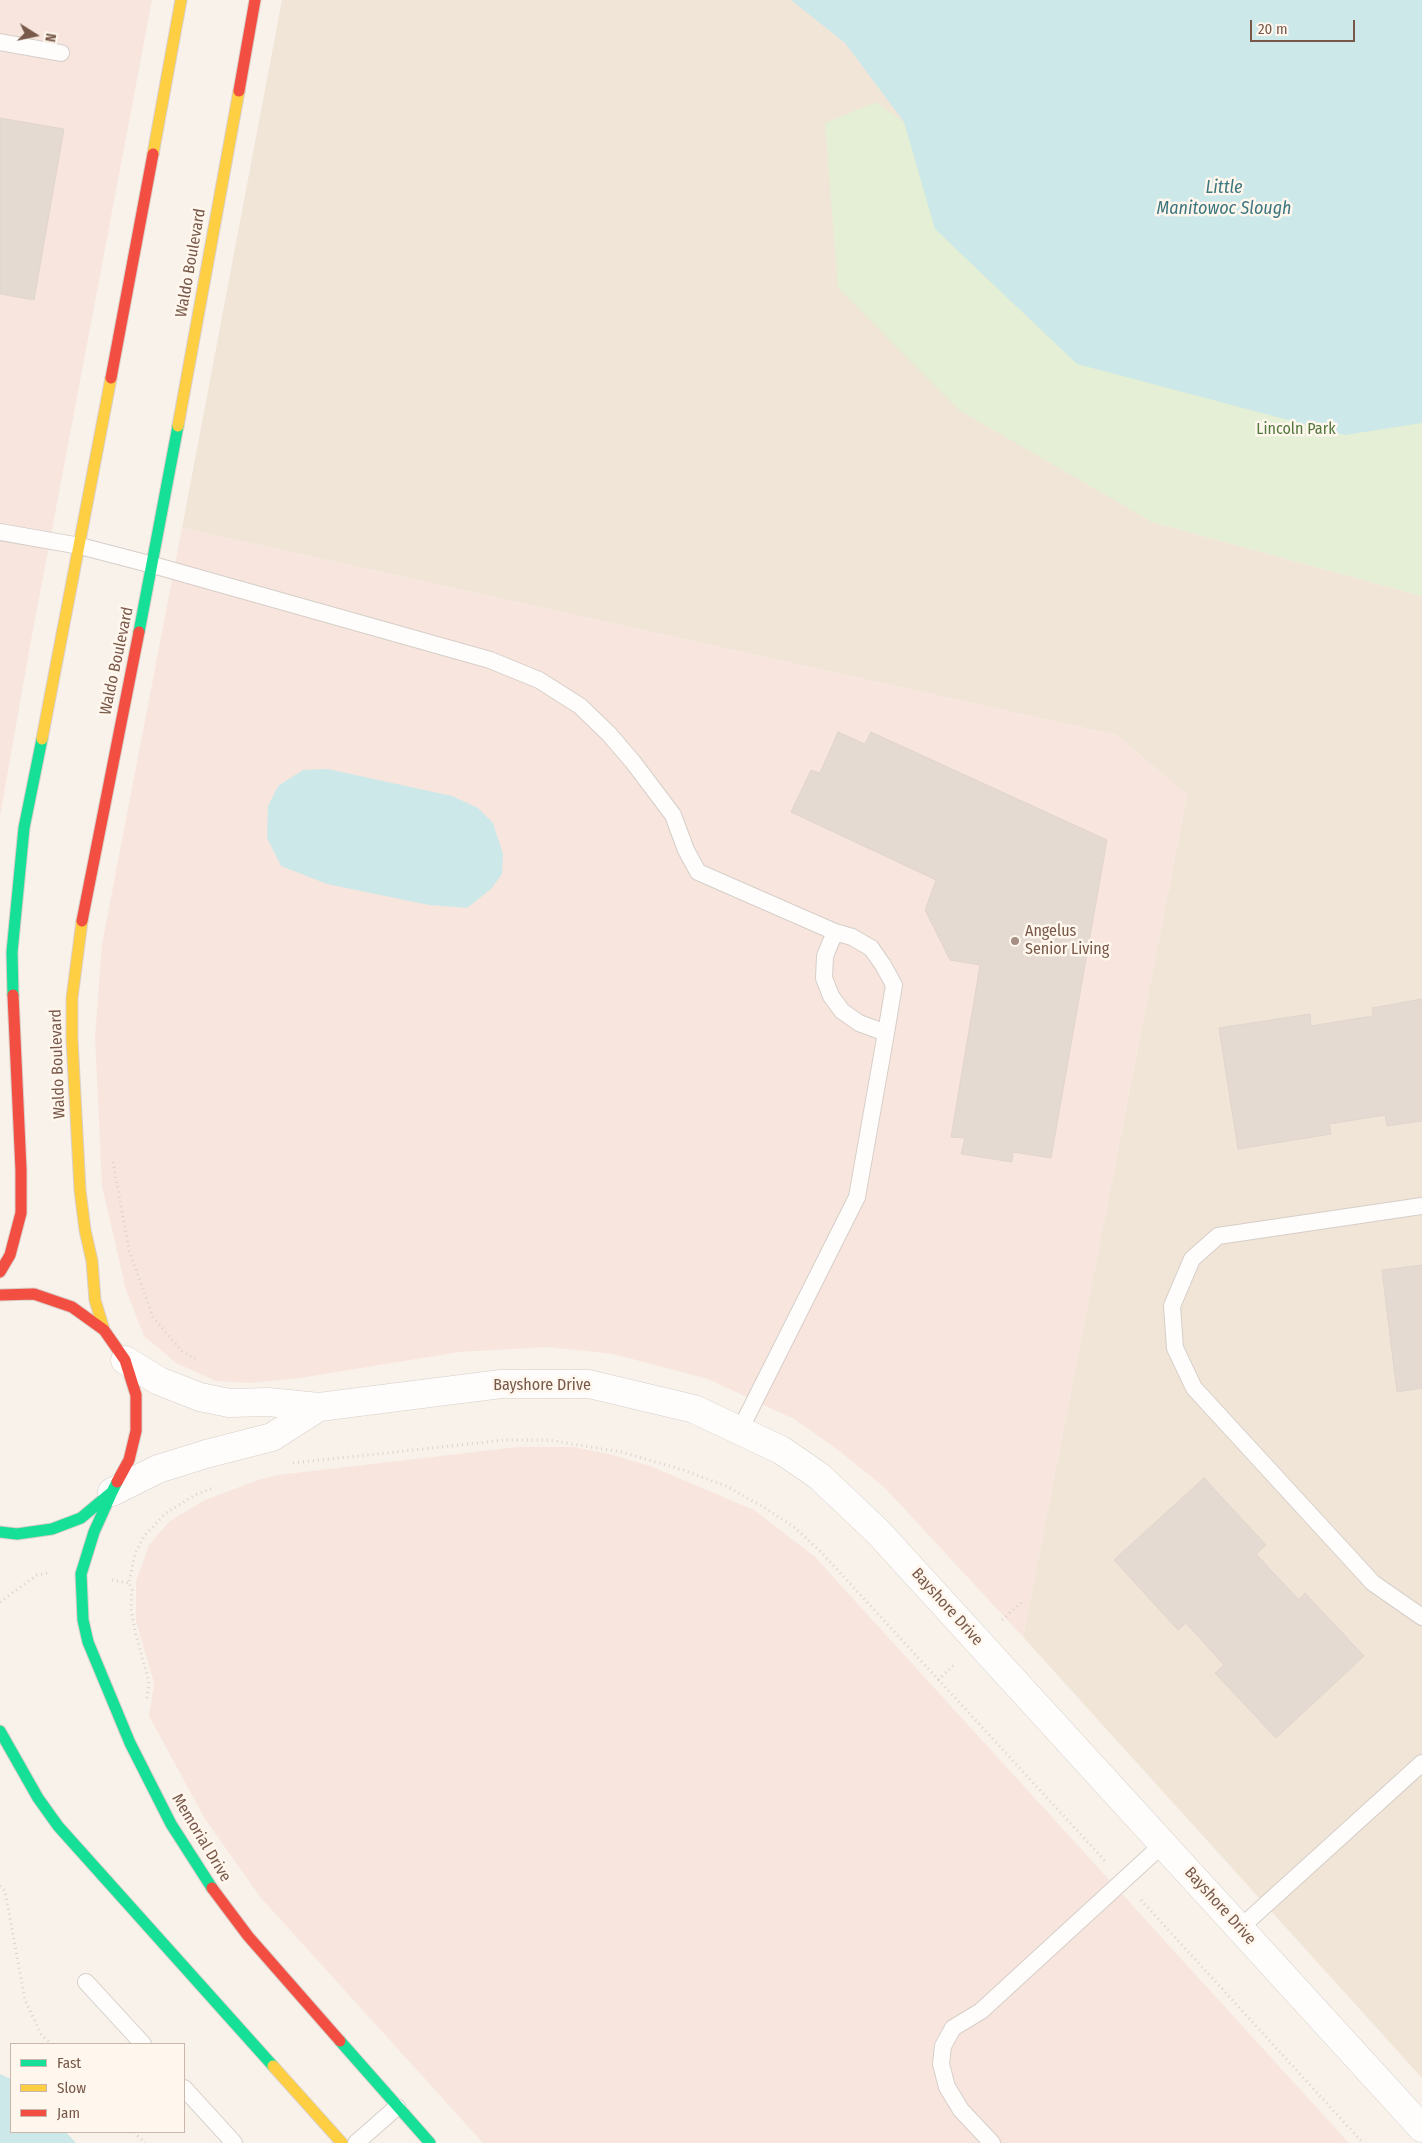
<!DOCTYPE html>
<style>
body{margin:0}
#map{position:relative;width:1422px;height:2143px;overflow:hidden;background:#f8f2eb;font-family:"Fira Sans Condensed",sans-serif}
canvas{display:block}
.legend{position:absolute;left:10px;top:2043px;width:175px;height:90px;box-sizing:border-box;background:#fff7ed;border:1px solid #c9b7ab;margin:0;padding:6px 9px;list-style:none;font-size:15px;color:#785849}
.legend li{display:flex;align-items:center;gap:10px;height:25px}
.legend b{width:25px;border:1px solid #c9b7ab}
.north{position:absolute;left:10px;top:10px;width:50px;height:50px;-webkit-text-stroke:4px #fff7ed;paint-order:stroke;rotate:100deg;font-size:14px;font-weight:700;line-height:20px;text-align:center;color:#785849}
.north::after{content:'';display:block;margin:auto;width:18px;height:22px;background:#785849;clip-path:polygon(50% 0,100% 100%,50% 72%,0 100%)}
.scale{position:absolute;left:1250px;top:20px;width:105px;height:22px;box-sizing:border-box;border:2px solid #785849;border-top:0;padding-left:6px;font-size:15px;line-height:18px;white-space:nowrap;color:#785849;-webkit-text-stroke:4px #fff7ed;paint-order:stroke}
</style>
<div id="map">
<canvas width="1422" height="2143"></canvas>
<ul class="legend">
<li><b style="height:6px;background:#16e098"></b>Fast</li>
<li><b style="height:6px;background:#ffcf43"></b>Slow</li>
<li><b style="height:6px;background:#f24e42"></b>Jam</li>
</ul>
<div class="north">N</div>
<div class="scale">20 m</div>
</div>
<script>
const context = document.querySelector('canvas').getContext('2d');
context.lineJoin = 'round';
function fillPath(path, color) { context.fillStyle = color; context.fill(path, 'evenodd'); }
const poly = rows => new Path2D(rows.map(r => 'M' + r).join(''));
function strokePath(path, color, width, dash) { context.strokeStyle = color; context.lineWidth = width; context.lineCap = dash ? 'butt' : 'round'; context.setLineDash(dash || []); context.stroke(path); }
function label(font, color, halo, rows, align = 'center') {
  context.font = font + ' "Fira Sans Condensed",sans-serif'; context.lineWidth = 5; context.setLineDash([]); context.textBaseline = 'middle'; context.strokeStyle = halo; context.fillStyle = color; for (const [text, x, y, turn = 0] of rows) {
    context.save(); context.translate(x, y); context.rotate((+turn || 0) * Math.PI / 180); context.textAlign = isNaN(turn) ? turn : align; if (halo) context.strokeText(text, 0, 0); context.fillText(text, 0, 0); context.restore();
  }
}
fillPath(poly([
 [282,0,1238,0,1152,522,1422,596,1422,2078,1023,1637,1187,795,1116,735,182,528]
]), '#f1e5d8');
fillPath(poly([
 [0,0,152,0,30,646,0,816],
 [182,528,1116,735,1187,795,1023,1637,884,1487,838,1450,794,1419,708,1379,613,1354,548,1347,459,1352,300,1378,250,1383,216,1381,176,1363,144,1336,126,1290,102,1186,95,1037,102,944],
 [518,1447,573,1447,609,1454,650,1466,754,1510,815,1557,1349,2143,483,2143,261,1898,205,1819,149,1716,154,1683,136,1621,136,1581,149,1545,170,1521,205,1500,258,1480,278,1475]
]), '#f8e6de');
fillPath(poly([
 [1422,0,1422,596,1152,522,959,410,838,288,825,123,876,102,1136,288]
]), '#e5efd5');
fillPath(poly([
 [791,0,1422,0,1422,423,1345,435,1077,364,935,229,904,122,845,43],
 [328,769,452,796,478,808,493,823,503,854,502,874,491,889,467,908,429,905,327,884,281,866,267,838,268,806,278,786,303,770],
 [0,2074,11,2079,11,2132,66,2132,76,2143,0,2143]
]), '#cce8e9');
const building = poly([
 [0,118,64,129,34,300,0,294,0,118],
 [838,732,865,744,871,732,1107,840,1051,1158,1013,1152,1012,1162,961,1154,965,1138,951,1137,980,965,950,960,925,910,936,880,791,812,811,770,820,773,838,732],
 [1422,999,1422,1121,1387,1126,1385,1115,1329,1124,1331,1134,1238,1149,1219,1028,1310,1014,1311,1026,1373,1016,1372,1008,1422,999],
 [1422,1265,1422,1388,1397,1392,1382,1270,1422,1265],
 [1204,1478,1266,1545,1256,1554,1299,1600,1305,1593,1364,1656,1276,1738,1215,1673,1224,1665,1186,1623,1178,1630,1114,1560,1204,1478]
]);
fillPath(building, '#e5dad2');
strokePath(building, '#e1d5cd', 1);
const lane = poly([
 [0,42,61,53],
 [0,532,80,546,153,565,490,660,539,680,580,706,609,734,633,762,673,815,686,850,698,872,835,932,825,956,824,978,831,996,842,1011,859,1023,886,1033,857,1197,740,1430],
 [835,932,852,937,871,948,883,965,894,985,886,1033],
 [1422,1206,1218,1236,1192,1259,1172,1306,1175,1348,1194,1388,1373,1583,1422,1617],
 [1240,1928,1422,1763],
 [86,1982,143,2044],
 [184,2088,234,2143],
 [356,2143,397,2107],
 [992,2143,961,2110,947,2087,941,2064,943,2046,953,2028,981,2011,1163,1844]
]);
const street = poly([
 [125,1360,159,1381,200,1397,229,1403,268,1402,319,1407,501,1384,589,1384,694,1409,781,1450,819,1476,879,1533,1422,2128],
 [112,1492,158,1469,206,1454,272,1437,319,1407]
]);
const fast = poly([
 [139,632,178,426],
 [13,995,12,952,24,828,42,739],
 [112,1492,94,1532,81,1574,83,1620,88,1642,130,1743,171,1824,212,1888],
 [0,1532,17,1534,52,1529,81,1518,112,1492,117,1482],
 [0,1731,38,1798,58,1826,273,2066],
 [340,2041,430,2143]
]);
const slow = poly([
 [153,154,181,0],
 [178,426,239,91],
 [42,739,111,378],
 [82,921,72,998,72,1039,80,1190,85,1230,92,1261,95,1300,104,1330],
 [273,2066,342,2143]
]);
const jam = poly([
 [239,91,255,0],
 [111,378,153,154],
 [82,921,139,632],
 [0,1272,10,1255,21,1213,21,1170,13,995],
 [0,1295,34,1294,72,1307,104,1330,125,1360,136,1395,136,1431,129,1460,117,1482],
 [212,1888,248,1936,340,2041]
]);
strokePath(lane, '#d6cec8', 18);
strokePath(street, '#d6cec8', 29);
strokePath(fast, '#dacfc9', 13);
strokePath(slow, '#dacfc9', 13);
strokePath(jam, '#dacfc9', 13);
strokePath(poly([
 [113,1162,129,1250,153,1317,173,1341,182,1351,195,1359],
 [293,1463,505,1440,548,1440,621,1452,683,1470,726,1486,765,1508,794,1527,821,1552,1106,1862],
 [112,1580,129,1583],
 [0,1602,37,1575,49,1573],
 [1002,1620,1022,1602],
 [938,1680,955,1664],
 [147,1698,149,1682,135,1631,131,1609,132,1590,129,1583,135,1554,144,1536,166,1513,195,1495,213,1488],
 [0,1886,5,1891,25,2000,41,2034,51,2044],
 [1141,1900,1363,2143],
 [134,2132,145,2143]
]), '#dbd2cd', 3, [1, 4]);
strokePath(lane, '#fefdfc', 16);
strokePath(street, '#fefdfc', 28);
strokePath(fast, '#16e098', 11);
strokePath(slow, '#ffcf43', 11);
strokePath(jam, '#f24e42', 11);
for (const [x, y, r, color] of [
 [1015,941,5,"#a58e82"]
]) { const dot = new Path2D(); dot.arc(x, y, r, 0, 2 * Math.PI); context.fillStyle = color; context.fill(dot); strokePath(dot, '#fff7ed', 2); }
label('16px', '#785849', '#fff7ed', [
 ["Waldo Boulevard",191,263,-80],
 ["Waldo Boulevard",117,661,-78],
 ["Waldo Boulevard",58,1064,-92],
 ["Bayshore Drive",542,1386],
 ["Bayshore Drive",947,1607,48],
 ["Memorial Drive",201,1838,59],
 ["Bayshore Drive",1220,1906,48]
]);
label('16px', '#52783d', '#fff7ed', [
 ["Lincoln Park",1296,430]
]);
label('16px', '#785849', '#fff7ed', [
 ["Angelus",1025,932],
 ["Senior Living",1025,950]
], 'left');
label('italic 18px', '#3c767e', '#fff7ed', [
 ["Little",1224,188],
 ["Manitowoc Slough",1224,209]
]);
</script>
